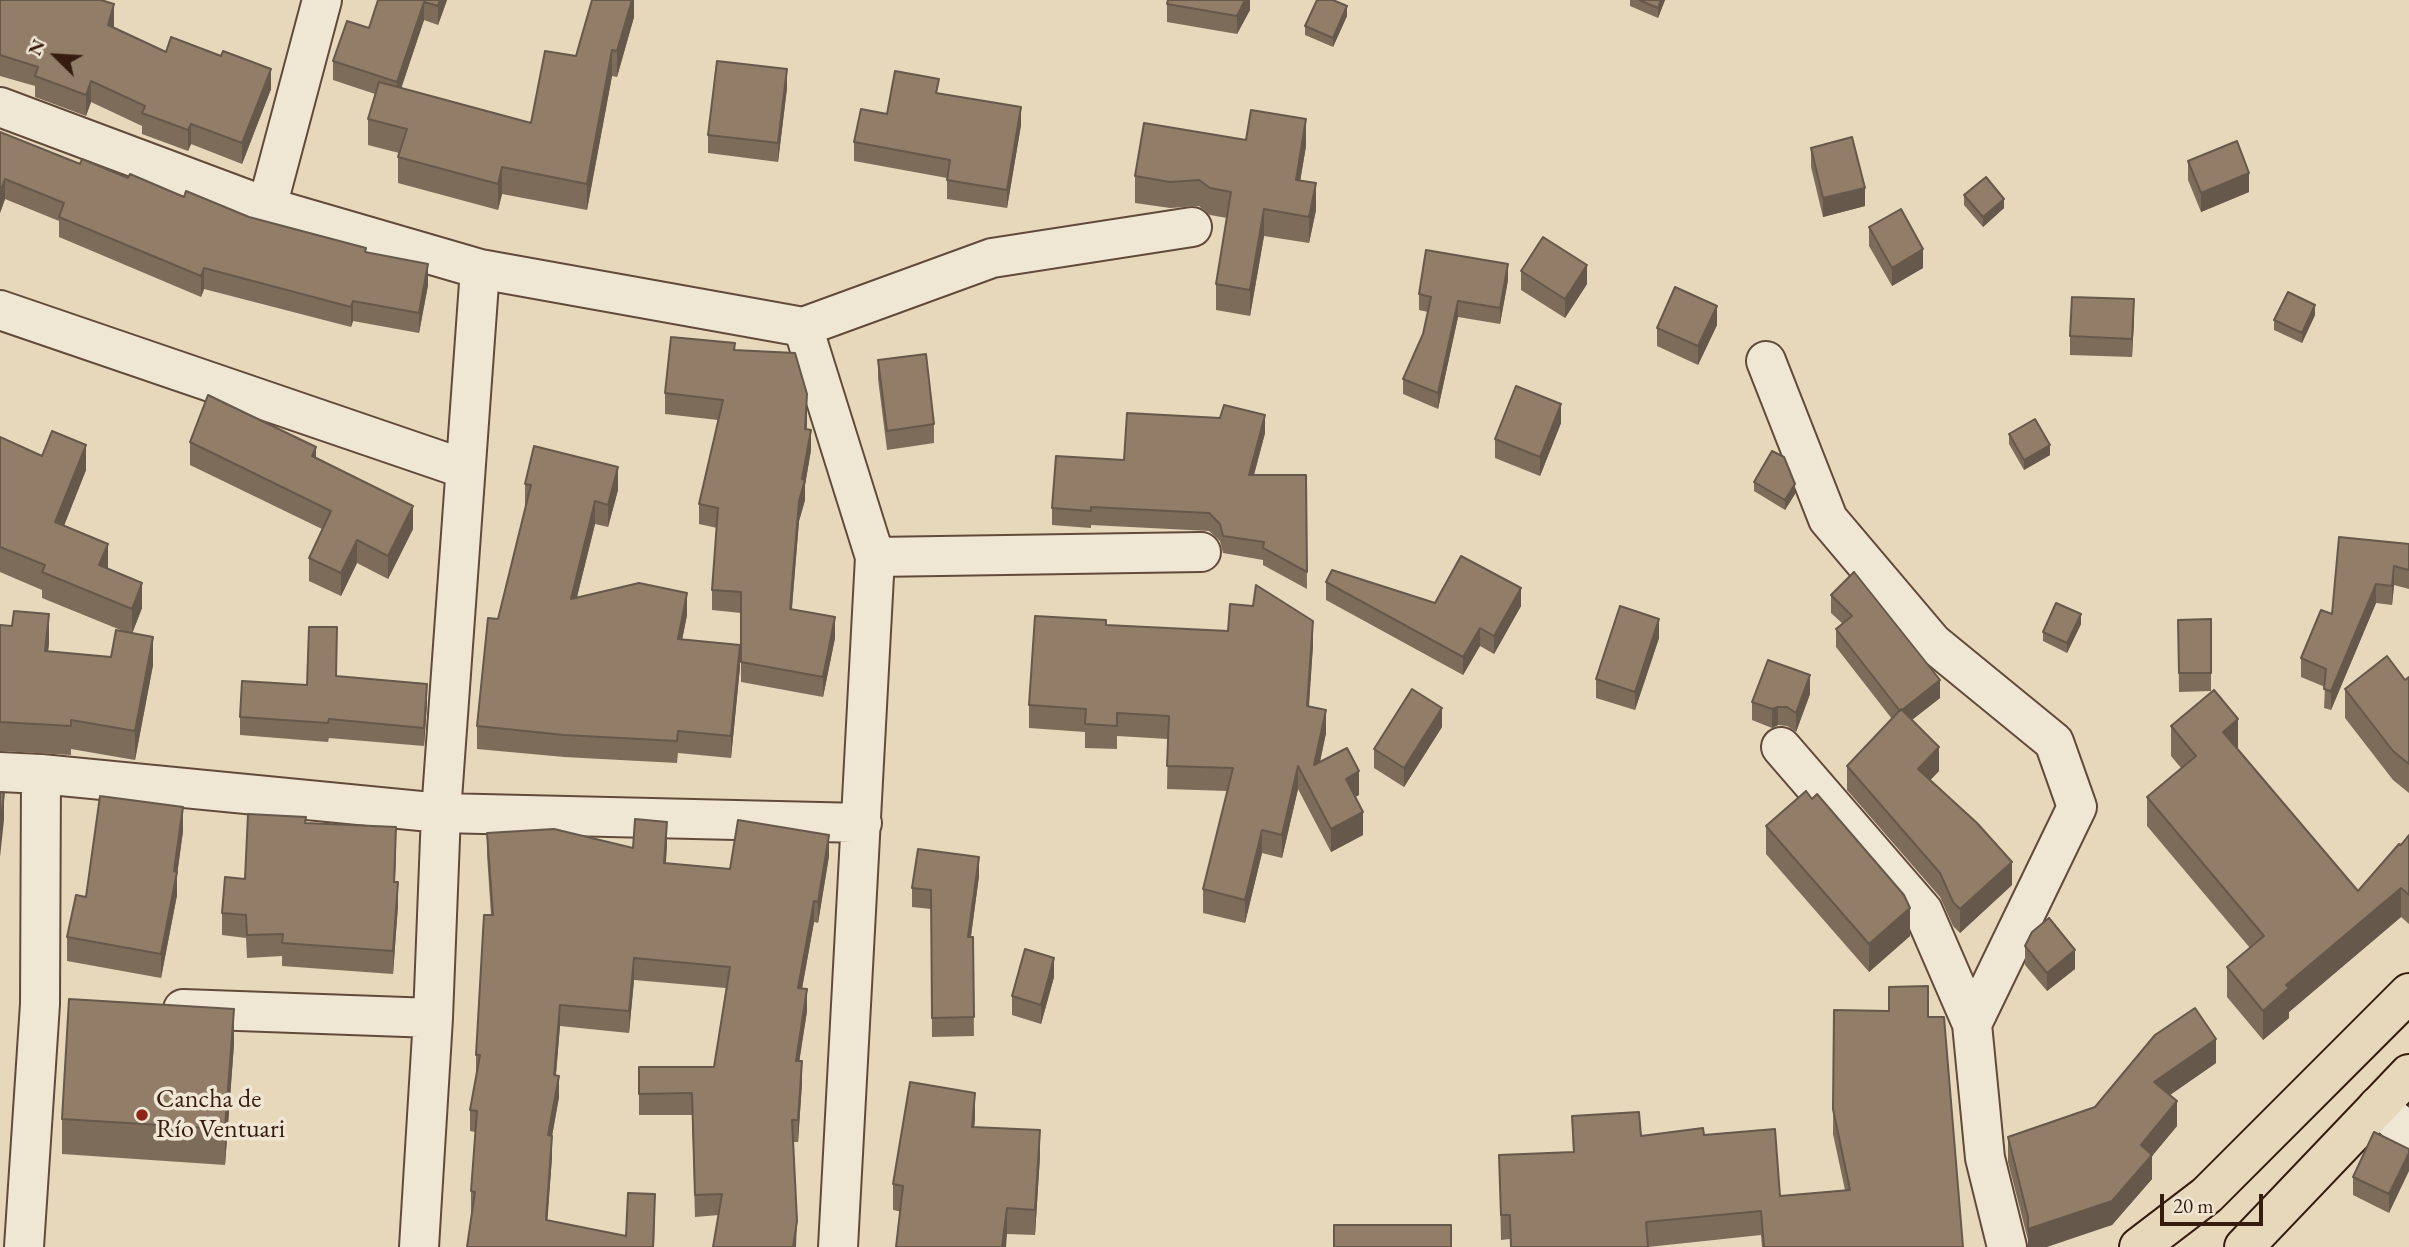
<!DOCTYPE html>
<meta charset="utf-8">
<style>
body{margin:0}
#map{position:relative;width:2409px;height:1247px;overflow:hidden;background:#e7d8bc;font-family:"EB Garamond",serif}
canvas{display:block}
.north{position:absolute;left:21px;top:21px;width:70px;height:70px;-webkit-text-stroke:5px #efe6d3;paint-order:stroke;rotate:294deg;font-size:19px;font-weight:700;line-height:28px;text-align:center;color:#361b0f}
.north::after{content:'';display:block;margin:auto;width:24px;height:32px;background:#361b0f;clip-path:polygon(50% 0,100% 100%,50% 72%,0 100%)}
.scale{position:absolute;left:2160px;top:1194px;width:103px;height:32px;box-sizing:border-box;border:4px solid #361b0f;border-top:0;padding-left:9px;font-size:21px;line-height:24px;white-space:nowrap;color:#361b0f;-webkit-text-stroke:5px #efe6d3;paint-order:stroke}
</style>
<div id="map">
<canvas width="2409" height="1247"></canvas>
<div class="north">N</div>
<div class="scale">20 m</div>
</div>
<script>
const context = document.querySelector('canvas').getContext('2d');
context.lineJoin = 'round';
const poly = rows => new Path2D(rows.map(r => 'M' + r).join(''));
function strokePath(path, color, width, dash) { context.strokeStyle = color; context.lineWidth = width; context.lineCap = dash ? 'butt' : 'round'; context.setLineDash(dash || []); context.stroke(path); }
function fillPath(path, color) { context.fillStyle = color; context.fill(path, 'evenodd'); }
function label(font, color, halo, rows, align = 'center') {
  context.font = font + ' "EB Garamond",serif'; context.lineWidth = 7; context.setLineDash([]); context.textBaseline = 'middle'; context.strokeStyle = halo; context.fillStyle = color; for (const [text, x, y, turn = 0] of rows) {
    context.save(); context.translate(x, y); context.rotate((+turn || 0) * Math.PI / 180); context.textAlign = isNaN(turn) ? turn : align; if (halo) context.strokeText(text, 0, 0); context.fillText(text, 0, 0); context.restore();
  }
}
const minor = poly([
 [0,107,267,207,480,269,803,327,992,258,1192,227],
 [267,207,322,0],
 [0,310,465,469],
 [803,327,875,557,838,1247],
 [1766,361,1828,519,1933,643,2054,742,2077,807,1972,1024,1985,1158,2007,1247],
 [875,557,1201,552],
 [1781,747,1923,911,1972,1024],
 [0,772,41,774,441,813,862,823],
 [183,1009,433,1018],
 [2378,1106,2409,1133],
 [24,1247,40,1004,41,774],
 [419,1247,433,1018,441,813,480,269]
]);
const major = poly([
 [2139,1247,2207,1195,2409,993],
 [2244,1247,2409,1074]
]);
strokePath(minor, '#624a3a', 42);
strokePath(major, '#361b0f', 42);
strokePath(minor, '#efe6d3', 38);
strokePath(major, '#e7d8bc', 38);
fillPath(poly([
 [0,0,114,25,114,28,166,52,271,89,242,164,191,144,188,151,142,134,142,126,91,102,86,116,35,97,35,86,0,76],
 [378,0,447,0,438,25,424,20,401,88,531,123,576,56,632,0,634,0,634,17,617,77,612,76,587,210,502,194,498,210,398,183,398,157,399,153,368,145,368,119,375,94,333,80,333,61,369,28],
 [1250,0,1250,10,1237,34,1167,22,1167,4],
 [1630,0,1665,0,1658,18,1630,6],
 [1347,16,1333,47,1305,35,1305,26],
 [787,88,778,162,708,153,708,135],
 [939,93,1021,125,1007,208,947,199,947,178,854,161,854,142,887,114],
 [0,132,80,164,128,178,249,217,366,252,428,285,419,333,353,321,351,327,204,289,201,297,59,237,59,221,5,199,0,213],
 [1246,140,1306,146,1300,181,1316,210,1309,243,1264,236,1250,316,1216,310,1216,284,1227,218,1210,215,1199,206,1170,208,1135,203,1135,176],
 [1811,148,1865,206,1823,217,1811,167],
 [2188,161,2249,192,2201,212,2188,180],
 [1964,195,2004,208,1983,227,1964,205],
 [1869,227,1923,268,1892,286,1869,246],
 [1521,271,1587,284,1565,318,1521,290],
 [1508,280,1500,324,1458,317,1438,409,1403,394,1403,379,1423,334,1428,312,1419,310,1419,294],
 [2315,315,2302,343,2274,330,2274,320],
 [2134,318,2132,357,2070,355,2070,336],
 [1717,325,1698,365,1657,346,1657,328],
 [735,350,807,415,807,429,811,450,805,485,805,500,799,521,792,609,835,638,823,697,741,682,741,613,712,610,712,590,717,528,699,524,699,504,718,420,665,414,665,393],
 [878,360,934,424,934,443,887,450,878,379],
 [1561,423,1540,476,1495,458,1495,439],
 [1265,433,1254,475,1306,475,1307,589,1263,565,1263,560,1223,553,1220,541,1209,531,1091,525,1091,528,1052,525,1052,508,1124,460],
 [2009,434,2050,455,2024,470,2009,444],
 [0,437,42,456,86,470,64,526,108,569,142,608,132,633,153,665,135,760,71,749,71,755,0,751,0,625,49,643,48,651,111,657,123,631,42,598,42,590,0,572],
 [190,442,316,458,413,529,388,579,357,563,341,596,309,581,309,558,322,529,190,465],
 [1754,482,1795,494,1785,510,1754,491],
 [525,484,618,490,608,527,595,524,577,597,687,615,682,639,740,667,731,758,678,753,677,763,564,757,477,749,477,726,498,619,526,506,525,506],
 [2409,544,2409,589,2394,585,2392,605,2376,603,2331,710,2324,708,2325,687,2301,677,2301,658,2332,614],
 [1326,582,1435,603,1521,606,1494,654,1480,646,1463,675,1326,600],
 [1831,595,1940,698,1912,720,1939,771,1930,780,2012,885,1960,933,1953,926,1940,897,1847,790,1847,766,1892,719,1836,647,1836,629,1843,624,1831,613],
 [2211,619,2211,691,2179,692,2178,620],
 [2081,624,2067,653,2043,641,2043,632],
 [1106,625,1313,645,1309,707,1326,733,1320,762,1359,795,1355,797,1363,835,1331,852,1298,789,1282,858,1262,853,1245,923,1203,913,1203,889,1227,791,1167,789,1168,739,1117,736,1117,749,1085,748,1085,732,1029,728,1029,705],
 [1659,638,1635,710,1596,698,1596,679],
 [336,676,427,703,424,746,329,738,328,742,240,735,240,717,307,685],
 [2409,677,2409,793,2393,780,2345,718,2345,689,2405,680],
 [1810,694,1796,732,1787,726,1778,725,1772,728,1752,720,1752,702],
 [2171,726,2238,748,2237,749,2358,891,2409,835,2409,924,2401,917,2289,1012,2289,1018,2263,1040,2227,997,2227,967,2250,948,2147,826,2147,797,2181,768,2171,756],
 [1442,727,1404,787,1374,768,1374,749],
 [306,823,396,850,395,882,398,905,393,974,282,966,282,956,247,958,246,938,222,935,222,913,245,879],
 [1766,826,1910,936,1869,972,1766,854],
 [183,831,177,875,177,895,161,978,67,961,67,937,86,897],
 [487,833,633,848,667,844,666,863,730,869,829,856,818,923,814,922,802,989,807,1011,799,1061,802,1083,798,1142,793,1142,796,1247,713,1247,719,1215,695,1217,692,1115,639,1115,639,1067,714,1067,726,988,634,980,629,1033,560,1026,556,1075,559,1097,552,1136,552,1157,547,1220,626,1236,655,1216,654,1247,471,1213,471,1191,475,1132,470,1131,470,1110,476,1076,476,1055,491,915,487,855],
 [979,876,971,937,973,937,974,1036,932,1037,931,909,912,907,912,888],
 [2025,946,2075,969,2047,991,2025,965],
 [1054,977,1041,1024,1012,1015,1012,996],
 [1834,1010,1928,1017,1963,1247,1762,1247,1761,1235,1648,1247,1510,1247,1510,1239,1501,1240,1499,1155,1573,1152,1572,1116,1641,1136,1704,1135,1780,1196,1845,1190,1833,1134],
 [234,1044,225,1165,62,1154,62,1119],
 [2216,1063,2170,1095,2177,1126,2152,1156,2152,1179,2112,1225,2028,1247,2028,1240,2008,1162,2008,1137,2095,1107],
 [975,1118,974,1128,1040,1156,1035,1235,1007,1234,893,1210,893,1184],
 [2409,1149,2389,1213,2353,1195,2353,1177]
]), '#7e6c5a');
fillPath(poly([
 [440,0,447,0,438,25,438,6],
 [632,0,634,0,634,17,617,77,617,51],
 [1245,0,1250,0,1250,10,1237,34,1237,16],
 [1661,0,1665,0,1658,18,1658,8],
 [424,2,424,20,397,101,397,82],
 [114,4,114,25,108,46,108,25],
 [1347,6,1347,16,1333,47,1333,38],
 [612,50,612,76,587,210,587,184],
 [271,69,271,89,242,164,242,143],
 [787,69,787,88,778,162,778,143],
 [91,81,91,102,86,116,86,95],
 [1021,107,1021,125,1007,208,1007,190],
 [1306,119,1306,146,1296,206,1296,180],
 [191,124,191,144,188,151,188,130],
 [502,167,502,194,498,210,498,184],
 [2249,173,2249,192,2201,212,2201,193],
 [5,179,5,199,0,213,0,192],
 [1316,183,1316,210,1309,243,1309,217],
 [1865,188,1865,206,1823,217,1823,198],
 [2004,199,2004,208,1983,227,1983,217],
 [1264,209,1264,236,1250,316,1250,290],
 [1923,249,1923,268,1892,286,1892,268],
 [428,264,428,285,419,333,419,313],
 [1508,264,1508,280,1500,324,1500,308],
 [1587,265,1587,284,1565,318,1565,299],
 [204,268,204,289,201,297,201,276],
 [2134,299,2134,318,2132,357,2132,339],
 [353,301,353,321,351,327,351,307],
 [1458,301,1458,317,1438,409,1438,393],
 [2315,305,2315,315,2302,343,2302,333],
 [1717,306,1717,325,1698,365,1698,346],
 [807,394,807,415,805,449,805,429],
 [1561,404,1561,423,1540,476,1540,457],
 [1265,415,1265,433,1249,493,1249,475],
 [811,430,811,450,805,485,805,500,799,521,790,629,790,609,799,501],
 [86,445,86,470,55,548,55,522],
 [2050,445,2050,455,2024,470,2024,460],
 [316,447,316,470,312,456],
 [618,467,618,490,608,527,608,505],
 [1795,484,1795,494,1785,510,1785,500],
 [595,501,595,524,571,621,571,599],
 [413,506,413,529,388,579,388,556],
 [357,540,357,563,341,596,341,573],
 [108,544,108,570,99,565],
 [2394,566,2394,585,2392,605,2392,586],
 [142,583,142,608,132,634,132,609],
 [2376,584,2376,603,2331,710,2331,691],
 [1521,588,1521,606,1494,654,1494,636],
 [687,593,687,615,678,661,678,639],
 [49,614,49,643,45,679,45,651],
 [2081,614,2081,624,2067,653,2067,643],
 [835,617,835,638,823,697,823,677],
 [1659,619,1659,638,1635,710,1635,692],
 [1313,621,1313,645,1307,730,1307,706],
 [1480,628,1480,646,1463,675,1463,657],
 [153,637,153,665,135,760,135,731],
 [740,645,740,667,731,758,731,736],
 [1810,675,1810,694,1796,732,1796,713],
 [1940,680,1940,698,1900,729,1900,711],
 [427,684,427,703,424,746,424,728],
 [1778,707,1778,725,1772,728,1772,709],
 [1442,708,1442,727,1404,787,1404,768],
 [1326,710,1326,733,1314,789,1314,765],
 [2238,719,2238,748,2223,761,2223,732],
 [1939,747,1939,771,1918,793,1918,769],
 [1298,766,1298,789,1282,858,1282,835],
 [1359,771,1359,795,1346,802,1346,779],
 [4,793,4,820,0,857,0,829],
 [183,807,183,831,177,875,177,895,161,978,161,954],
 [1363,812,1363,835,1331,852,1331,829],
 [667,822,667,844,664,885,664,863],
 [396,827,396,850,394,904,394,882],
 [1262,830,1262,853,1245,923,1245,900],
 [829,835,829,856,818,923,818,902],
 [979,857,979,876,968,956,968,937],
 [2012,862,2012,885,1960,933,1960,909],
 [398,882,398,905,393,974,393,951],
 [2401,888,2401,917,2289,1012,2289,1018,2263,1040,2263,1011,2286,985],
 [814,901,814,922,798,1010,798,988],
 [1910,908,1910,936,1869,972,1869,944],
 [2075,950,2075,969,2047,991,2047,973],
 [634,958,634,980,629,1033,629,1011],
 [1054,958,1054,977,1041,1024,1041,1005],
 [807,989,807,1011,796,1083,796,1061],
 [560,1005,560,1026,554,1096,554,1075],
 [234,1009,234,1044,225,1165,225,1129],
 [2216,1039,2216,1063,2154,1106,2154,1082],
 [802,1061,802,1083,798,1142,798,1120],
 [559,1076,559,1097,552,1136,552,1157,546,1241,548,1135],
 [975,1093,975,1118,972,1153,972,1127],
 [2177,1101,2177,1126,2152,1156,2152,1179,2112,1225,2047,1247,2028,1247,2028,1229,2141,1145],
 [1040,1130,1040,1156,1035,1235,1035,1210],
 [2409,1153,2409,1171,2389,1213,2389,1194],
 [1007,1208,1007,1234,1006,1247,1002,1247],
 [797,1221,796,1247,793,1247]
]), '#66584a');
const building = poly([
 [0,0,101,0,114,4,108,25,166,52,171,37,221,56,223,51,271,69,242,143,191,124,188,130,142,113,145,106,91,81,86,95,35,76,38,67,0,55,0,0],
 [378,0,440,0,438,6,424,2,397,82,333,61,347,21,369,28,378,0],
 [592,0,632,0,617,51,612,50,587,184,502,167,498,184,398,157,407,129,368,119,379,82,531,123,545,51,576,56,592,0],
 [1168,0,1245,0,1237,16,1167,4,1168,0],
 [1317,0,1333,0,1347,6,1333,38,1305,26,1317,0],
 [1639,0,1661,0,1658,8,1639,0],
 [717,61,787,69,778,143,708,135,717,61],
 [895,71,939,79,936,93,1021,107,1007,190,947,180,950,160,854,142,861,109,887,114,895,71],
 [1251,110,1306,119,1296,180,1316,183,1309,217,1264,209,1250,290,1216,284,1231,192,1210,188,1199,180,1170,182,1135,176,1144,123,1246,140,1251,110],
 [0,132,80,164,82,159,128,178,130,174,184,197,186,191,249,217,366,248,365,252,428,264,419,313,353,301,351,307,204,268,201,276,59,217,64,203,5,179,0,192,0,132],
 [1852,137,1865,188,1823,198,1811,148,1852,137],
 [2237,141,2249,173,2201,193,2188,161,2237,141],
 [1986,177,2004,199,1983,217,1964,195,1986,177],
 [1901,209,1923,249,1892,268,1869,227,1901,209],
 [1543,237,1587,265,1565,299,1521,271,1543,237],
 [1426,250,1508,264,1500,308,1458,301,1438,393,1403,379,1423,334,1431,297,1419,294,1426,250],
 [1675,287,1717,306,1698,346,1657,328,1675,287],
 [2288,292,2315,305,2302,333,2274,320,2288,292],
 [2072,297,2134,299,2132,339,2070,336,2072,297],
 [671,337,735,343,734,350,795,353,807,394,805,429,811,430,802,479,805,480,799,501,790,609,835,617,823,677,741,662,741,592,712,590,718,508,699,504,723,400,665,393,671,337],
 [926,354,934,424,887,431,878,360,926,354],
 [1516,386,1561,404,1540,457,1495,439,1516,386],
 [208,395,316,447,312,456,413,506,388,556,357,540,341,573,309,558,331,511,190,442,208,395],
 [1224,405,1265,415,1249,475,1306,475,1307,572,1263,548,1264,542,1223,536,1220,524,1209,513,1091,507,1091,511,1052,508,1056,456,1124,460,1127,413,1220,418,1224,405],
 [2035,419,2050,445,2024,460,2009,434,2035,419],
 [52,431,86,445,55,522,108,544,99,565,142,583,132,609,42,572,45,565,0,547,0,437,42,456,52,431],
 [534,446,618,467,608,505,595,501,571,599,639,583,687,593,678,639,740,645,731,736,678,731,677,741,564,735,477,726,488,618,498,619,531,485,525,484,534,446],
 [1772,451,1784,457,1795,484,1785,500,1754,482,1772,451],
 [2339,537,2409,544,2409,570,2394,566,2392,586,2376,584,2331,691,2324,689,2326,669,2301,658,2321,610,2332,614,2339,537],
 [1461,556,1521,588,1494,636,1480,628,1463,657,1326,582,1332,570,1435,603,1461,556],
 [1854,572,1940,680,1902,710,1901,709,1900,711,1836,629,1852,616,1831,595,1854,572],
 [1256,585,1313,621,1307,706,1326,710,1314,765,1347,748,1359,771,1346,779,1363,812,1331,829,1298,766,1282,835,1262,830,1245,900,1203,889,1233,768,1167,766,1169,716,1117,713,1117,726,1085,724,1086,709,1029,705,1035,616,1106,620,1106,625,1228,631,1230,604,1253,606,1256,585],
 [2056,603,2081,614,2067,643,2043,632,2056,603],
 [1620,606,1659,619,1635,692,1596,679,1620,606],
 [14,611,49,614,45,651,111,657,116,630,153,637,135,731,71,720,71,726,0,722,0,625,12,626,14,611],
 [2211,619,2211,673,2179,673,2178,620,2211,619],
 [309,627,337,627,336,676,427,684,424,728,329,719,328,723,240,717,242,681,307,685,309,627],
 [2387,656,2405,680,2409,677,2409,764,2393,751,2345,689,2387,656],
 [1768,660,1810,675,1796,713,1787,707,1778,707,1772,709,1752,702,1768,660],
 [1412,689,1442,708,1404,768,1374,749,1412,689],
 [2214,690,2238,719,2223,732,2358,891,2399,844,2401,845,2409,835,2409,895,2401,888,2286,985,2289,988,2263,1011,2227,967,2264,936,2147,797,2196,756,2171,726,2214,690],
 [1901,709,1939,747,1918,769,1977,823,2012,862,1960,909,1953,902,1940,873,1847,766,1901,709],
 [1806,791,1812,799,1817,794,1904,895,1910,908,1869,944,1766,826,1806,791],
 [0,792,4,793,0,829,0,792],
 [100,796,183,807,174,871,177,872,161,954,67,937,76,895,86,897,100,796],
 [248,814,306,817,305,823,396,827,394,882,398,882,393,951,282,943,283,934,247,935,246,915,222,913,225,877,245,879,248,814],
 [635,819,667,822,664,863,730,869,738,820,829,835,818,902,814,901,798,988,807,989,796,1061,802,1061,798,1120,792,1120,797,1221,793,1247,713,1247,722,1194,695,1195,692,1093,639,1094,639,1067,714,1067,730,967,634,958,629,1011,560,1005,554,1075,559,1076,548,1135,552,1136,546,1220,626,1236,628,1193,655,1194,653,1247,467,1247,475,1192,471,1191,477,1111,470,1110,480,1055,476,1055,484,915,493,915,487,833,554,829,633,848,635,819],
 [918,849,979,857,968,937,973,937,974,1017,932,1018,931,890,912,888,918,849],
 [2049,918,2075,950,2047,973,2025,946,2032,932,2049,918],
 [1025,949,1054,958,1041,1005,1012,996,1025,949],
 [1928,986,1928,1017,1944,1017,1963,1247,1764,1247,1761,1211,1646,1222,1648,1247,1511,1247,1510,1215,1501,1215,1499,1155,1574,1152,1572,1116,1639,1112,1641,1136,1703,1128,1704,1135,1775,1129,1780,1196,1850,1190,1833,1109,1834,1010,1889,1011,1889,987,1928,986],
 [69,999,234,1009,225,1129,62,1119,69,999],
 [2195,1008,2216,1039,2154,1082,2177,1101,2141,1145,2152,1155,2112,1201,2028,1229,2028,1217,2008,1137,2095,1107,2155,1035,2195,1008],
 [910,1082,975,1093,972,1127,1040,1130,1035,1210,1007,1208,1002,1247,896,1247,903,1186,893,1184,910,1082],
 [2374,1132,2409,1149,2409,1153,2389,1194,2353,1177,2374,1132],
 [1334,1225,1451,1225,1451,1247,1334,1247,1334,1225]
]);
fillPath(building, '#927d69');
strokePath(building, '#66584a', 2);
for (const [x, y, r, color] of [
 [142,1115,7,"#8f2418"]
]) { const dot = new Path2D(); dot.arc(x, y, r, 0, 2 * Math.PI); context.fillStyle = color; context.fill(dot); strokePath(dot, '#efe6d3', 2.5); }
label('26px', '#361b0f', '#efe6d3', [
 ["Cancha de",156,1100],
 ["Río Ventuari",156,1130]
], 'left');
</script>
